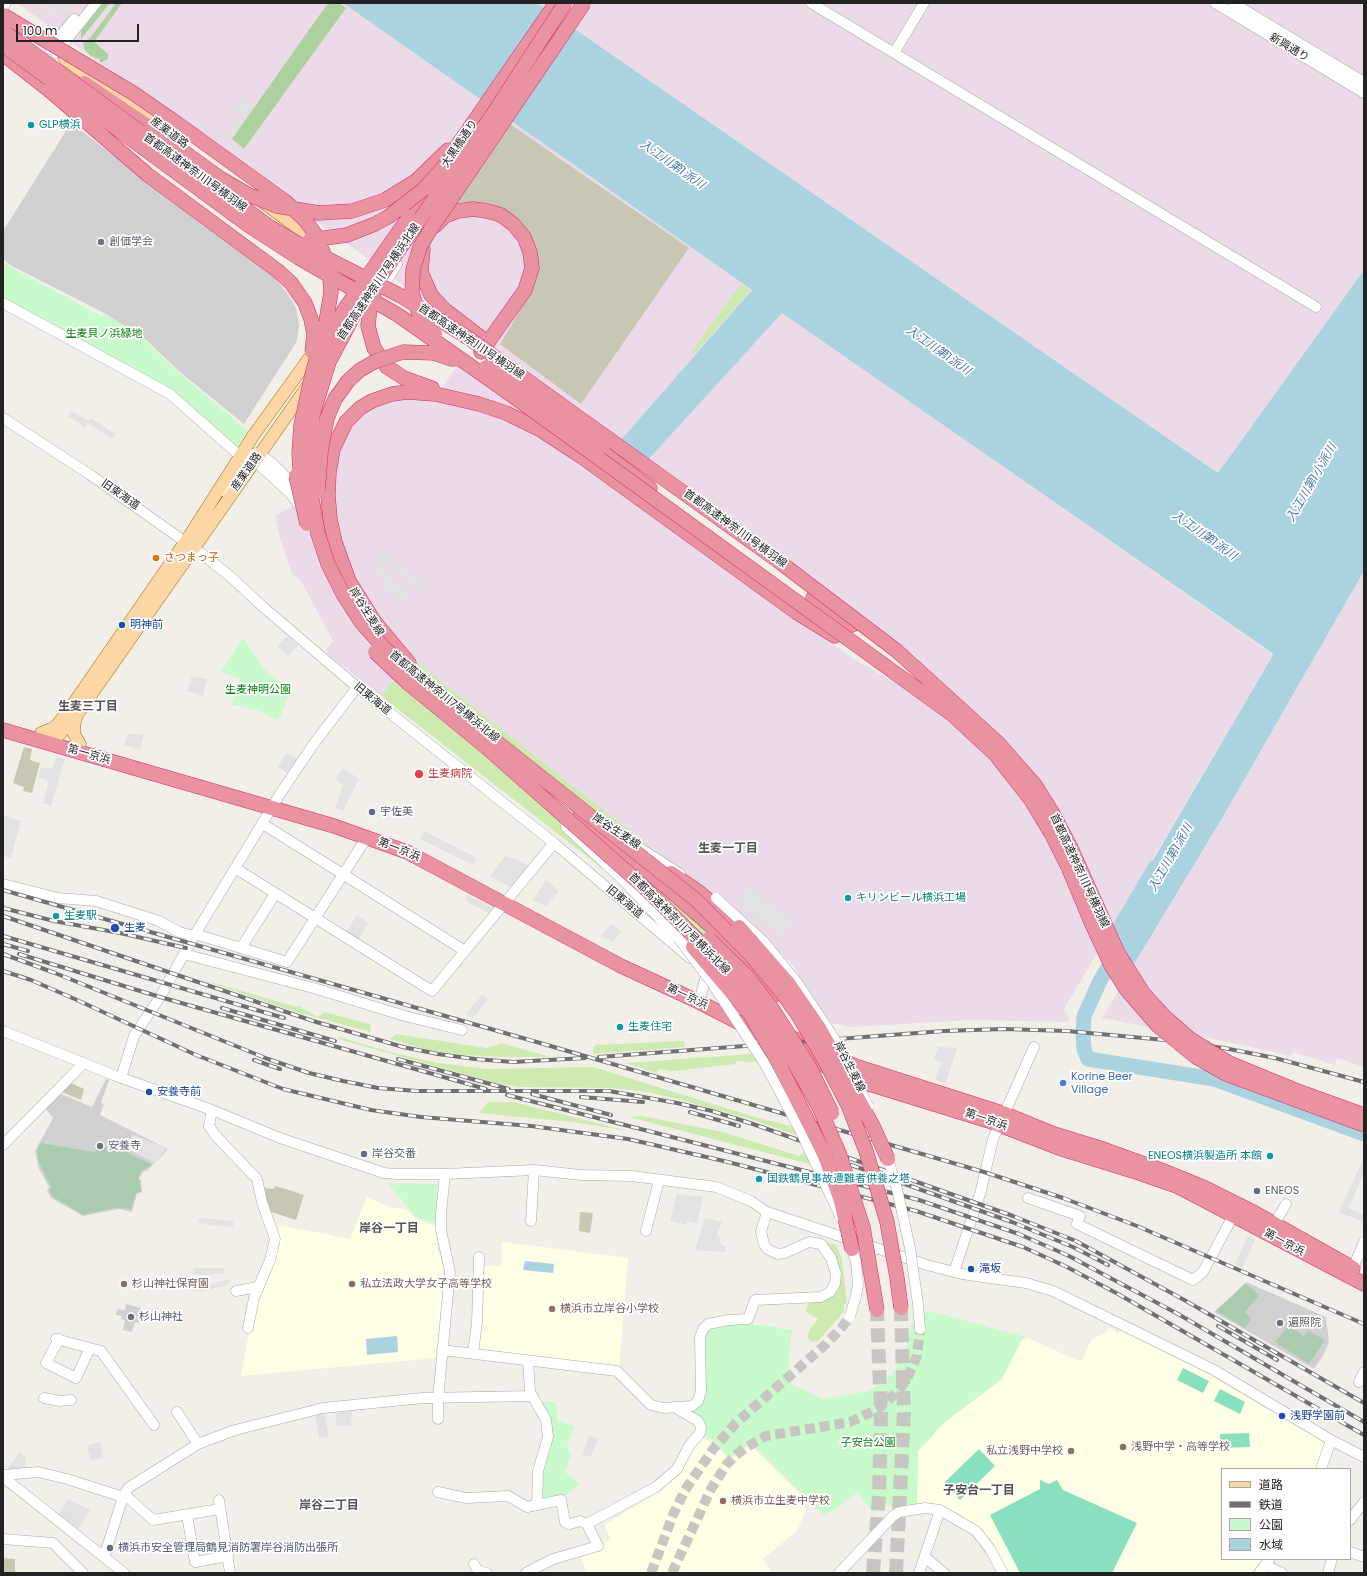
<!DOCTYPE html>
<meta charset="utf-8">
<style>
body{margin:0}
#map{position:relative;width:1367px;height:1576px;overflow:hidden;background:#f2efe9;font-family:Poppins,"Noto Sans JP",sans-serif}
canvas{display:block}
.frame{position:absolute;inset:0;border:4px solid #222;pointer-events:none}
.legend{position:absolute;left:1221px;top:1468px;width:130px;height:92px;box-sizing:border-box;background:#fff;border:1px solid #a7a7a7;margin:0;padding:5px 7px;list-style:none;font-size:12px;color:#222}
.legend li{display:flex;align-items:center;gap:8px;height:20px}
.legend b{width:20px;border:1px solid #a7a7a7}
.scale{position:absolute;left:16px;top:24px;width:123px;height:18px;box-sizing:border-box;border:2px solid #222;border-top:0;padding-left:5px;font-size:12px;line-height:14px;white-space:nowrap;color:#222;-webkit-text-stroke:3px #fff;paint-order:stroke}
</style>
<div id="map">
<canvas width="1367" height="1576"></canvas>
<div class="frame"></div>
<ul class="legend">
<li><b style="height:5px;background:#fcd6a4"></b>道路</li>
<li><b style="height:5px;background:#707070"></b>鉄道</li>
<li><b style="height:11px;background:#c8facc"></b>公園</li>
<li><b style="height:11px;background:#aad3df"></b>水域</li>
</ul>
<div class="scale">100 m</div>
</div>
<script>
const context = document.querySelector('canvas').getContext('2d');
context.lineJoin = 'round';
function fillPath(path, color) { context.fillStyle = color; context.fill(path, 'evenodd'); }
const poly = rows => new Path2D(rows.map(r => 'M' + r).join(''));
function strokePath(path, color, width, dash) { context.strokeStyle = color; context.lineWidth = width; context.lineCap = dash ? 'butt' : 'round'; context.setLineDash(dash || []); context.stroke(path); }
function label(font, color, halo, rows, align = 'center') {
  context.font = font + ' Poppins,"Noto Sans JP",sans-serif'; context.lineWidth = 3.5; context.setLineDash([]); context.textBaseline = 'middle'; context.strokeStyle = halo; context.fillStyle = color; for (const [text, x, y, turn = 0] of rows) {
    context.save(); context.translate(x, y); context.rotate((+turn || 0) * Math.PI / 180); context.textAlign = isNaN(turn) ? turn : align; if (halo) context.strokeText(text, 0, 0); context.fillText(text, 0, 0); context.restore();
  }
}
fillPath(poly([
 [17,3,343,3,752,290,620,441,587,413,455,318,413,292],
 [537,3,1364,3,1364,270,1218,473],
 [782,312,1273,655,1064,1009,1069,1017,1069,1022,971,1020,849,1027,828,1022,802,984,796,969,773,945,411,657,381,696,327,654,326,650,333,641,301,581,292,574,281,542,275,515,333,488,336,458,348,429,363,412,401,398,434,399,457,366,551,431,723,565,854,659,901,686,919,659,678,480,647,461],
 [1364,571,1364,1067,1337,1058,1335,1065,1293,1052,1291,1056,1223,1041,1102,1018,1221,820]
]), '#ebdbe8');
fillPath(poly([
 [367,1197,392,1208,406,1209,416,1219,435,1226,438,1244,436,1246,443,1263,443,1287,436,1358,241,1376,255,1299,278,1241,278,1225,350,1239],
 [502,1242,628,1258,619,1368,478,1351,484,1265,501,1266],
 [1109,1327,1118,1333,1120,1330,1211,1376,1327,1444,1316,1469,1222,1469,1222,1559,1265,1559,1253,1573,1008,1573,993,1547,980,1532,917,1507,918,1451,945,1422,1002,1379,1021,1341,1026,1337,1081,1362,1092,1339,1105,1333],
 [702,1438,715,1445,730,1460,751,1446,798,1492,806,1510,797,1531,763,1559,772,1573,586,1573,581,1557,593,1553,611,1539,605,1527,607,1523,661,1491,679,1472,685,1460]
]), '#ffffe5');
fillPath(poly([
 [71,123,273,276,288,294,296,308,299,325,297,341,244,424,180,372,145,339,106,314,12,266,4,260,3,231],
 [106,1079,109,1080,101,1103,104,1104,100,1115,168,1149,147,1171,144,1171,139,1178,141,1180,142,1192,137,1194,132,1212,119,1209,83,1216,51,1198,47,1191,49,1187,39,1169,35,1151,53,1118,45,1108,61,1094,92,1107],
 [1246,1282,1326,1317,1329,1342,1324,1354,1314,1369,1214,1312],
 [126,1304,141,1308,139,1323,135,1322,132,1332,123,1330,125,1320,121,1319,122,1316,116,1315,117,1309,125,1310]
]), '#d0d0d0');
fillPath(poly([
 [510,124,689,248,581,404,500,344,534,287,536,267,520,225,453,208],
 [24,747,32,749,30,760,40,763,32,793,23,791,24,787,13,783],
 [71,1083,84,1089,81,1100,62,1092,66,1085],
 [276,1186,304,1195,296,1220,268,1211,265,1188,273,1189],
 [580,1212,593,1213,590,1233,579,1231],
 [3,1558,15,1559,15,1573,3,1572]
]), '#c7c7b4');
fillPath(poly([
 [741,284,750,291,694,354,692,351],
 [411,657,773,945,749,983,381,696],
 [200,979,297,1007,300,1005,302,1008,318,1017,324,1012,370,1024,371,1032,296,1012],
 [396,1034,487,1048,501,1043,551,1057,503,1057,463,1055,424,1049,390,1039],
 [339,1037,394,1053,438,1063,470,1067,488,1069,593,1067,755,1117,823,1134,828,1146,753,1120,686,1101,647,1092,611,1088,520,1087,496,1083,338,1039],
 [684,1041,685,1047,593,1054,593,1047,596,1045],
 [779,1052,783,1060,754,1062,737,1061,735,1064,674,1071,658,1069,656,1073,625,1063],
 [488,1102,514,1102,628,1131,573,1122,479,1113],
 [642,1116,723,1132,799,1156,803,1153,834,1164,836,1171,629,1117],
 [825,1242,836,1245,842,1259,847,1304,844,1304,844,1312,817,1342,810,1341,807,1336,810,1329,818,1319,806,1312,806,1309,809,1302,839,1287]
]), '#cdebb0');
fillPath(poly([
 [103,3,110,3,81,39,81,31],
 [116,3,122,3,94,42,108,54,108,59,100,63,100,59,91,56,85,50,83,44,91,37],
 [328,3,339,3,346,8,244,149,232,139]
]), '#add19e');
fillPath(poly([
 [40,1143,94,1152,102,1148,114,1146,152,1165,141,1171,138,1180,140,1181,141,1192,136,1193,131,1209,113,1208,83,1215,52,1196,49,1191,51,1187,38,1160,37,1151],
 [1246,1284,1259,1295,1245,1312,1251,1319,1245,1328,1216,1311],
 [1288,1326,1304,1336,1308,1331,1325,1340,1309,1364,1275,1342]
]), '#aacbaf');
fillPath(poly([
 [3,263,101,316,106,314,145,339,145,341,178,372,248,431,236,448,172,391,3,300],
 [243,638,264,669,291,691,280,717,277,720,259,711,231,704,240,679,221,672],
 [387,1183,437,1184,435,1223,417,1218],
 [929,1311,1026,1337,1021,1341,1002,1379,945,1422,918,1451,917,1507,900,1509,887,1505,873,1512,857,1493,825,1516,751,1443,729,1458,717,1443,700,1433,701,1427,674,1407,698,1401,703,1329,748,1319,752,1324,792,1330,787,1382,823,1399,869,1391,891,1375,903,1357,912,1322],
 [539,1401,556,1402,557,1421,575,1426,567,1446,571,1456,565,1472,580,1484,567,1495,541,1501,541,1471,553,1438]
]), '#c8facc');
fillPath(poly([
 [1183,1368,1209,1381,1203,1393,1177,1380],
 [1220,1389,1245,1402,1240,1414,1214,1401],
 [1249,1433,1250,1447,1220,1448,1220,1434],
 [979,1449,995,1466,960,1500,944,1483],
 [1040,1480,1049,1484,1057,1480,1063,1490,1137,1523,1112,1573,1020,1573,990,1515,1040,1489]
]), '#88e0be');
fillPath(poly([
 [34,3,45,3,55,10,66,8,70,3,78,4,69,13,50,15],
 [244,98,253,106,231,138,226,135,240,116,234,112],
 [72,411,88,421,91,418,115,434,112,439,88,423,85,427,68,416],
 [380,550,424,584,420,589,376,556],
 [373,562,412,593,404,603,382,586,387,581,369,566],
 [287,636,298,645,288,656,277,646],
 [192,676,207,679,203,696,187,691],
 [128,734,144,734,140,749,124,745],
 [286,753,297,758,287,773,278,767],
 [56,756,65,759,51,806,43,803,49,781,38,777,41,767,52,769],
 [343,768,359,779,343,811,335,808,343,785,336,779],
 [4,816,21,821,11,858,3,856],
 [424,831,477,858,473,865,420,839],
 [505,856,519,860,529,866,511,888,490,876],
 [546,880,559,891,546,906,533,900],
 [747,887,795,920,782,936,736,903],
 [467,895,495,909,490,914,464,900],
 [357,915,368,923,359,939,346,932],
 [611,924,621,931,613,942,601,936],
 [482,995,488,999,473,1018,466,1014],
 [938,1047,957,1048,946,1083,935,1080,941,1062,934,1060],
 [132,1134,166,1148,155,1163,127,1149],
 [1362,1161,1364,1162,1364,1172,1349,1208,1364,1215,1364,1222,1339,1212],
 [677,1194,703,1197,697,1223,687,1221,687,1225,670,1221],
 [199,1218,233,1221,233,1227,198,1223],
 [705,1218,722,1222,717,1235,721,1237,720,1243,726,1247,725,1252,695,1250],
 [1248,1236,1255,1240,1242,1268,1235,1264],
 [193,1268,224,1268,224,1273,204,1275,193,1274],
 [230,1279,228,1285,200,1292,174,1287,176,1282,203,1286],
 [352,1411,351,1426,337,1426,335,1413],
 [324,1413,329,1437,319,1438,315,1415],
 [589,1436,598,1439,591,1457,582,1455],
 [100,1442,103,1458,91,1461,87,1446],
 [19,1453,26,1457,25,1470,7,1469],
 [68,1499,90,1510,78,1529,58,1515]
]), '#e2e2e2');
fillPath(poly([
 [343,3,537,3,1218,473,1364,270,1364,571,1221,820,1133,966,1111,928,1149,863,1153,860,1273,655,1272,653,782,313,647,461,620,441,752,290],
 [525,1261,554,1264,553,1273,523,1270],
 [397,1336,398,1352,367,1355,366,1339]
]), '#aad3df');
strokePath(poly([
 [1116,954,1100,981,1084,1016,1083,1034,1084,1049,1088,1059,1214,1079,1364,1134]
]), '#aad3df', 15);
strokePath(poly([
 [651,1573,673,1515,685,1490,714,1448,736,1423,826,1344,843,1326,850,1316],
 [672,1573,711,1489,727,1464,736,1455,745,1448,766,1436,850,1422,878,1409,898,1391,907,1379,917,1356,920,1329]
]), '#c8c6c1', 10, [10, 5]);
strokePath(poly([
 [873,1573,879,1495,881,1413,877,1310],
 [896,1573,904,1413,901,1308]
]), '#c8c6c1', 14, [14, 7]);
const minor = poly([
 [811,3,1316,307],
 [1215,3,1364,93],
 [1233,3,1364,82],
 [3,7,6,3],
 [50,49,74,19],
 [56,53,96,3],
 [894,53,924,3],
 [385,283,397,264],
 [3,303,170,394,240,456],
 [3,418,89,474,201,553,232,578,262,606,357,687,554,843,690,958],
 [252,455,255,461,291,494,301,508],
 [224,491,248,457,256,453,260,454,273,464,299,490],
 [263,824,465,951],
 [566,827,623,880,678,938],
 [638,847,680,874],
 [235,868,432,991,554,843],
 [3,884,58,898,96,901,159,921,179,932,194,936],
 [195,934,287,962,367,837],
 [241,948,275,894],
 [184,954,317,989,405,1016,462,1030],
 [699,1002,707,972,706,970],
 [3,1031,116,1076,212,1110,280,1138,384,1173,397,1174,445,1174,534,1170,581,1175,632,1176,716,1187,751,1201,767,1212,927,1265,962,1274,1026,1283,1053,1291,1214,1370,1331,1440,1364,1457],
 [121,1078,134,1036,160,997,194,936,280,794,313,745,357,687],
 [212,1110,209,1126,215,1135,257,1179,262,1202,275,1239,270,1260,254,1298,248,1328],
 [3,1145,80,1067,82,1062],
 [1028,1198,1080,1216,1077,1224,1193,1280,1203,1272,1233,1216],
 [531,1221,534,1170],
 [1271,1230,1286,1204],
 [646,1231,659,1180],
 [1353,1268,1364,1242],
 [954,1272,980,1194,993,1139,1034,1047],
 [236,1291,258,1287],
 [56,1339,101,1351,154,1425],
 [59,1339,46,1363,76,1378,90,1348],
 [442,1350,617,1371,651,1405,664,1408,692,1406,698,1401,701,1391,700,1337,703,1329,708,1324,729,1320,748,1319,755,1300,821,1297,830,1292,835,1284,836,1274,831,1258,821,1244,809,1242,785,1253,778,1254,767,1249,764,1244,761,1232,767,1212],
 [473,1353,477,1323,479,1257],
 [528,1361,530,1392,546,1420,548,1437,538,1471,537,1505],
 [1359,1382,1364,1372],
 [44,1398,60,1401,71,1400],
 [177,1412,198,1444],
 [438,1419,438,1399,450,1272,441,1230,441,1213,445,1174],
 [1321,1469,1331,1440],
 [3,1475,38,1472,67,1479,123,1497],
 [3,1477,124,1573],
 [438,1492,466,1498,508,1496,527,1507,561,1500,565,1522,570,1524,580,1521,587,1524,598,1546,553,1559,526,1573],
 [124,1494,153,1520,220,1509],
 [219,1500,230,1573],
 [187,1515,195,1562,228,1556],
 [1350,1520,1364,1502],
 [587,1524,656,1487,677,1469,689,1446,700,1433,701,1427,698,1421,674,1407],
 [3,1539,53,1543,83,1573],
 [1350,1552,1364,1557],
 [104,1557,123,1497,128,1488,198,1444,235,1430,323,1408,423,1398,532,1396],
 [925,1557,944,1573],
 [474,1564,478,1571,487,1573],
 [1265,1565,1282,1573],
 [839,1573,893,1516,899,1512,925,1508,940,1510,976,1531,990,1549,1003,1573],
 [919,1573,940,1510],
 [1259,1573,1270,1559],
 [1328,1573,1332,1559]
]);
const major = poly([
 [65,59,177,139],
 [264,203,318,243],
 [77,715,74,725,74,734,80,744],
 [41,733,51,729,56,726,69,710,190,535,253,436,318,346],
 [44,742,59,735,79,712,309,384]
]);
const highway = poly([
 [3,54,49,90],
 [84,83,152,129],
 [446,162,556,3],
 [319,213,352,211,385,200,416,181,448,150],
 [409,217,430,186],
 [435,226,445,216,458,211,473,209,487,211,501,215,513,224,524,237,530,252,532,268,525,290,481,352],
 [423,249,421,272,431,295,445,310,484,340],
 [368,326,374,348,387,367,404,378,432,388],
 [589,442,650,488],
 [813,598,852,625],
 [409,663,374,621,349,581,335,542,330,519,328,495,329,473,333,449,346,422,360,408,372,401,392,394,407,392,435,394,479,404,506,413,539,429,582,457,796,612,835,636],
 [3,730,334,826,407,852,621,966,699,1002,767,1037],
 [580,816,665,886,711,926,738,954,773,996],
 [671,873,700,893,739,927],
 [786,1035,858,1067,1005,1114,1054,1134,1103,1149,1161,1170,1203,1187,1255,1213,1353,1268],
 [797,1054,866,1083,989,1121,1059,1148,1133,1171,1179,1187,1364,1284]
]);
strokePath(minor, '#a9a9a9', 11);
strokePath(major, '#a06b00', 13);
strokePath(highway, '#dc2a67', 15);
strokePath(minor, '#fff', 10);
strokePath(major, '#fcd6a4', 12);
strokePath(highway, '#e892a2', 14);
const rail = poly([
 [3,890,547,1045,984,1172,1063,1198,1137,1226,1364,1324],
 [3,908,54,921,120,933,186,948],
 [3,916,313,1021,403,1047,438,1054,475,1059,513,1062,585,1058],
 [3,936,284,1018],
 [3,944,28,951],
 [3,954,55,973,268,1059,309,1073,343,1081,378,1088,417,1091,609,1091,677,1103,712,1111,753,1124,1013,1216,1076,1241,1186,1301,1364,1403],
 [19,954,160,997,486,1089],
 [3,971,31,980,77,1000,196,1055,283,1089,371,1110,421,1117,531,1126,628,1139,728,1162,916,1211,1023,1247,1065,1266,1118,1294,1364,1435],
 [222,1008,335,1041],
 [599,1057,944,1031,1004,1029,1067,1031,1165,1040,1224,1048,1275,1058,1364,1082],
 [398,1059,509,1089],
 [254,1060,280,1069],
 [532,1094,611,1115],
 [507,1095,919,1200,1019,1234,1069,1256,1178,1314,1364,1422],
 [581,1097,643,1102],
 [690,1112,739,1126],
 [851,1165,1012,1222,1073,1247,1108,1265],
 [1218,1326,1277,1360]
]);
strokePath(rail, '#707070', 4);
strokePath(rail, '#fff', 2.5, [8]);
const minorBridge = poly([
 [716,898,764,942,798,984,832,1035,848,1064,868,1106],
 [678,938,712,983,765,1064,801,1132,840,1216],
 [886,1152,897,1189,910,1248,918,1304,920,1329],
 [850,1316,856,1296,858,1285,856,1262,850,1244]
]);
const highwayBridge = poly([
 [565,3,493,114,355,313,329,362,313,414,309,445,310,488,318,534,328,564,343,594,361,622,385,649,444,700,696,900,750,954,783,994,798,1015,825,1061,848,1105,866,1151,887,1222,897,1278,901,1308],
 [3,15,133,93,178,124,286,202,306,221,315,234,329,266,331,292,326,322,311,379,301,425,299,453,301,486],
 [3,31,270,227,304,247,401,296,470,339,781,563,897,651,998,743,1035,785,1053,814,1070,846,1118,953,1143,993,1166,1018,1190,1039,1229,1063,1295,1090,1364,1115],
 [3,45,248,225,299,258,398,315,513,396,953,715,995,754,1031,800,1052,835,1069,869,1092,924,1111,965,1126,989,1158,1026,1196,1057,1226,1074,1364,1125],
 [49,90,148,175,278,271,291,283,305,303,311,319,314,334,312,352],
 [152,129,220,178,249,195,277,206,319,213],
 [310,240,347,235,375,224,388,217,424,189,456,153],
 [368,326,370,307,374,291],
 [435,334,419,314,412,293,413,270,420,247,432,227,584,3],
 [321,361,332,332,344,310,409,217],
 [486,367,603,446],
 [296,476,307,524],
 [318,490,321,450,327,418,335,399,348,381,360,370,376,361,403,352,433,353,454,360],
 [375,652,408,683,486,747,643,886,707,949,754,1003,794,1062,819,1107,839,1153,863,1227,877,1310],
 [739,927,788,983,819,1028,873,1126,888,1159],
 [709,939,747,976,771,1007,809,1066,832,1113],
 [693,947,750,1014,777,1060,824,1153,841,1201,852,1249]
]);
strokePath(minorBridge, '#a9a9a9', 11, []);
strokePath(highwayBridge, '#dc2a67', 15, []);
strokePath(minorBridge, '#fff', 10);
strokePath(highwayBridge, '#e892a2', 14);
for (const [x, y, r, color] of [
 [31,125,4,"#0f9aa8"],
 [101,242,4,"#6b7280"],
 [156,558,4,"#e8710a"],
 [122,625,4,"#1a4fb4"],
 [419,774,5,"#e0444e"],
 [372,812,4,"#5c6f8a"],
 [848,898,4,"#0f9aa8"],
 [56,916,4,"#0f9aa8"],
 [115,928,5,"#1a4fb4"],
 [620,1027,4,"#0f9aa8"],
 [1063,1083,4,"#3f7fe0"],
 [149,1092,4,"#1a4fb4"],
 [100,1146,4,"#6b7280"],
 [364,1154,4,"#5c6f8a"],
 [1270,1156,4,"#0f9aa8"],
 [759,1179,4,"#0f9aa8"],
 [1257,1191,4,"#5c6f8a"],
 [971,1269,4,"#1a4fb4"],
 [124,1284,4,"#8d6e63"],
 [352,1284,4,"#8d6e63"],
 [552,1309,4,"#8d6e63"],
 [131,1317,4,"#6b7280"],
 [1280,1323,4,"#6b7280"],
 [1282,1416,4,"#1a4fb4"],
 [1123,1447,4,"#8d6e63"],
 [1071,1451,4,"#8d6e63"],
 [723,1501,4,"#8d6e63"],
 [110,1548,4,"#5c6f8a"]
]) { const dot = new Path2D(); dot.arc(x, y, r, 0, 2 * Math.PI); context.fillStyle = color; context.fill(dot); strokePath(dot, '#fff', 1.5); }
label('11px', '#222', '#fff', [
 ["新興通り",1289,48,31],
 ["産業道路",169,133,37],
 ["大黒橋通り",460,144,-56],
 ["首都高速神奈川1号横羽線",195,173,36],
 ["首都高速神奈川7号横浜北線",379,282,-56],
 ["首都高速神奈川1号横羽線",471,342,34],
 ["産業道路",247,472,-55],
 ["旧東海道",120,495,35],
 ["首都高速神奈川1号横羽線",735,529,36],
 ["岸谷生麦線",366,612,58],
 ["首都高速神奈川7号横浜北線",444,697,39],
 ["旧東海道",372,699,39],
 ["第一京浜",89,755,16],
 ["岸谷生麦線",616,832,33],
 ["第一京浜",399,850,22],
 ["首都高速神奈川1号横羽線",1079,871,65],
 ["旧東海道",624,902,40],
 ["首都高速神奈川7号横浜北線",679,924,45],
 ["第一京浜",687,997,25],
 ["岸谷生麦線",849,1067,63],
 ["第一京浜",986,1120,19],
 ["第一京浜",1284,1243,28]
]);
label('11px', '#0d838f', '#fff', [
 ["GLP横浜",39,125],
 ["キリンビール横浜工場",856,898],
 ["生麦駅",64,916],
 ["生麦住宅",628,1027],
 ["ENEOS横浜製造所 本館",1262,1156,"right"],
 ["国鉄鶴見事故遭難者供養之塔",767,1179]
], 'left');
label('11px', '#5b616d', '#fff', [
 ["創価学会",109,242],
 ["安養寺",108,1146],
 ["杉山神社",139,1317],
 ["遍照院",1288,1323]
], 'left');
label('11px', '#0c8416', '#fff', [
 ["生麦貝ノ浜緑地",104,334],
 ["生麦神明公園",258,690],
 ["子安台公園",868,1443]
]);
label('11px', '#c56008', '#fff', [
 ["さつまっ子",164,558]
], 'left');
label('11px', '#164399', '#fff', [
 ["明神前",130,625],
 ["生麦",124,928],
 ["安養寺前",157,1092],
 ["滝坂",979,1269],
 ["浅野学園前",1290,1416]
], 'left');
label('11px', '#be3a42', '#fff', [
 ["生麦病院",428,774]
], 'left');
label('11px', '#4e5e75', '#fff', [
 ["宇佐美",380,812],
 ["岸谷交番",372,1154],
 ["ENEOS",1265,1191],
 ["横浜市安全管理局鶴見消防署岸谷消防出張所",118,1548]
], 'left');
label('11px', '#366cbe', '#fff', [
 ["Korine Beer",1071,1077],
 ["Village",1071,1090]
], 'left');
label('11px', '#785e54', '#fff', [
 ["杉山神社保育園",132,1284],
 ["私立法政大学女子高等学校",360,1284],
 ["横浜市立岸谷小学校",560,1309],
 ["浅野中学・高等学校",1131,1447],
 ["私立浅野中学校",1063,1451,"right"],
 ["横浜市立生麦中学校",731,1501]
], 'left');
label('italic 12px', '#4a7aab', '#fff', [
 ["入江川第1派川",672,165,35],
 ["入江川第1派川",938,351,35],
 ["入江川第1小派川",1312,483,-60],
 ["入江川第1派川",1204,536,35],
 ["入江川第1派川",1171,858,-60]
]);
label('bold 12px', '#555', '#fff', [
 ["生麦三丁目",88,707],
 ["生麦一丁目",728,849],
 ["岸谷一丁目",389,1229],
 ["子安台一丁目",979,1491],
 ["岸谷二丁目",329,1506]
]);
</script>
